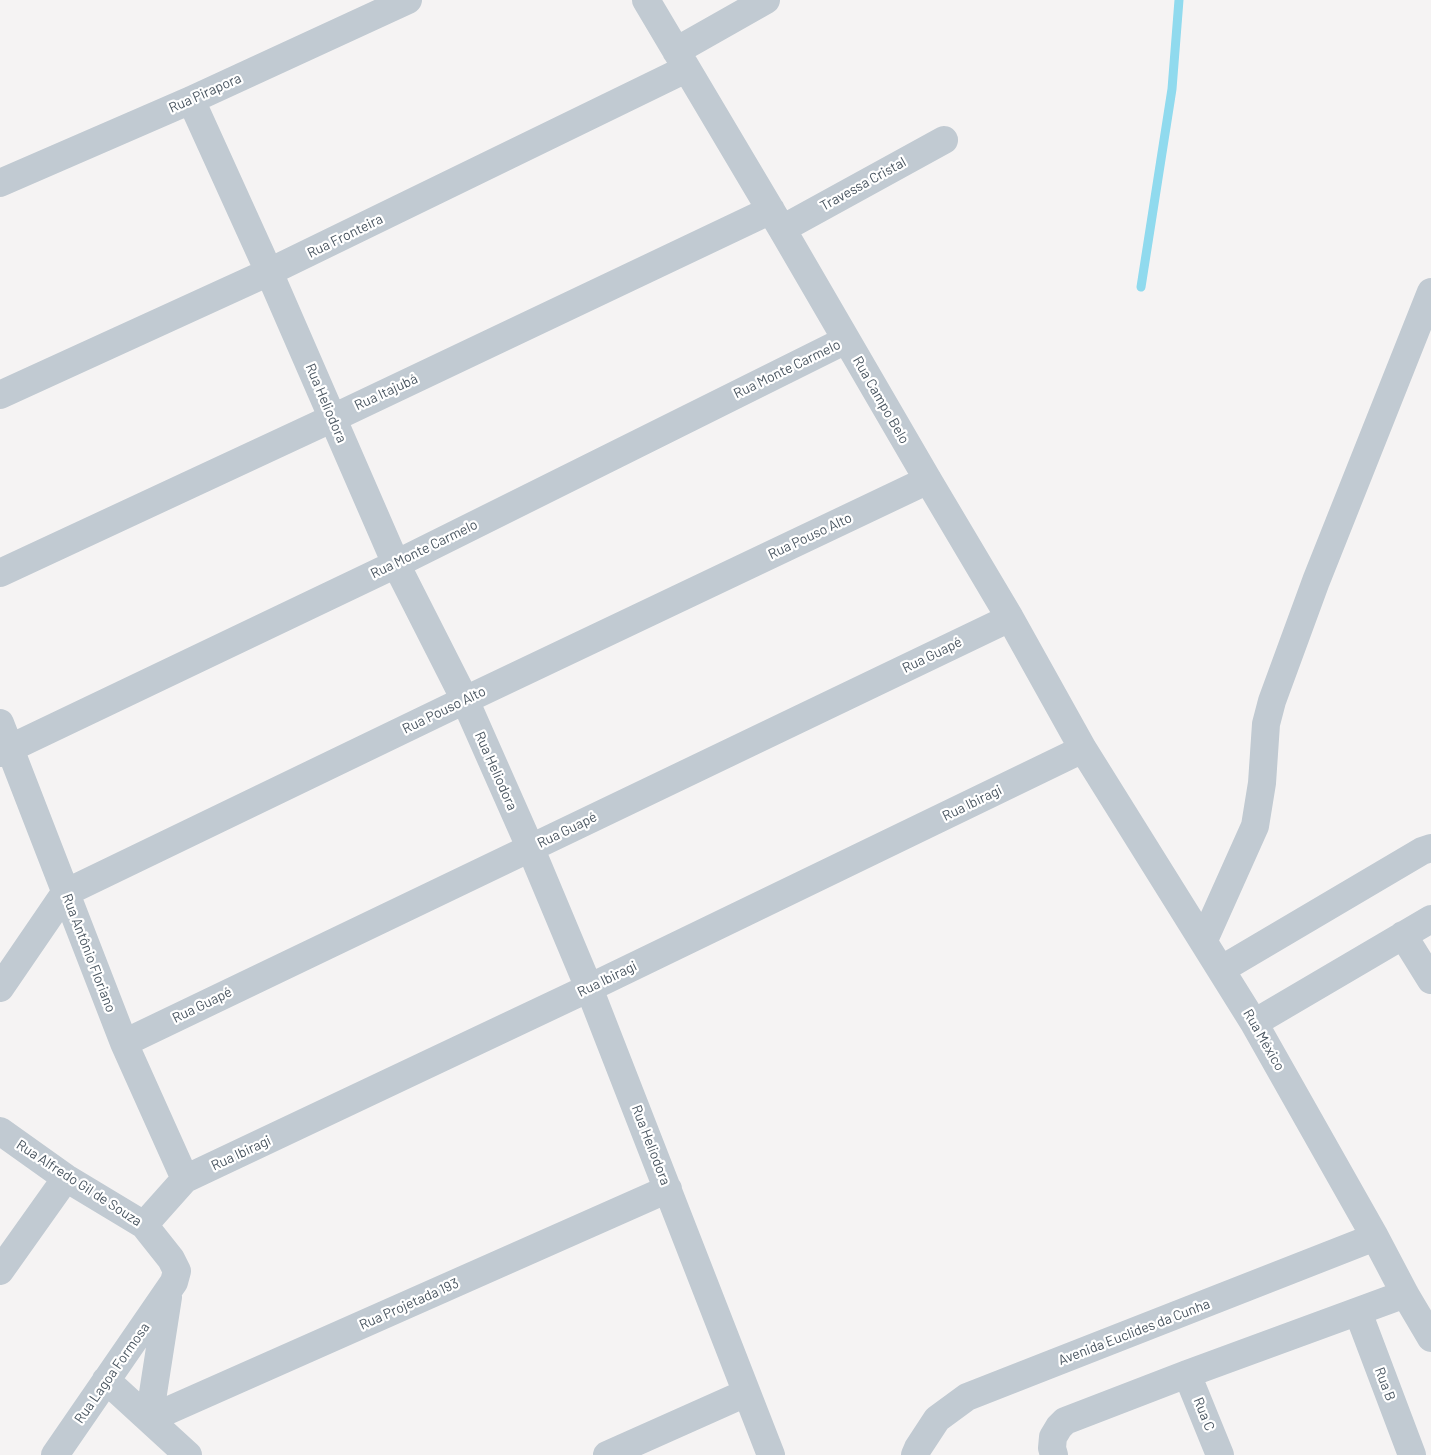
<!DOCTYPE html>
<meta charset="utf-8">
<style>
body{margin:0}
canvas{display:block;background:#f5f3f3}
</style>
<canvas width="1431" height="1455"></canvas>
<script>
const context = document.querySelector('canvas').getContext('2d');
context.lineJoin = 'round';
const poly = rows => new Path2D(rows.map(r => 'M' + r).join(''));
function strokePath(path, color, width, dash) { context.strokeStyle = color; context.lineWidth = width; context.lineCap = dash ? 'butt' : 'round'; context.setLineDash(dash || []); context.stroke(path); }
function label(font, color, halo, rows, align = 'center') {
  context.font = font + ' Barlow,sans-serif'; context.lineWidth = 4.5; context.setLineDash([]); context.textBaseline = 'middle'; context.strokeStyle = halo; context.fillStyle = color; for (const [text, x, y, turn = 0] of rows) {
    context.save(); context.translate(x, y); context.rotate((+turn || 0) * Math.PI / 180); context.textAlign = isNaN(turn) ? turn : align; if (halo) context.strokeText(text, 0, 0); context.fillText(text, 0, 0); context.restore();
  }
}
strokePath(poly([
 [1141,287,1172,89,1179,0]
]), '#90daee', 9);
strokePath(poly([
 [646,0,782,229,928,480,1010,618,1083,749,1254,1023,1375,1237,1405,1294,1431,1338],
 [676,51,766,0],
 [191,100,269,272,396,564,465,700,530,847,589,988,771,1455],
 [0,183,191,100,408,0],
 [782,229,944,140],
 [0,395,269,272,686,69],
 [0,573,333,418,771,210],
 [0,723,124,1043,185,1179],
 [0,753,396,564,846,340],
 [1403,935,1431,980],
 [1204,940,1255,826,1262,783,1266,724,1272,701,1316,581,1431,292],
 [1222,969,1422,851,1431,848],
 [0,988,65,893,465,700,928,480],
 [1254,1023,1431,919],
 [124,1043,1010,618],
 [0,1131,66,1178,144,1225,171,1259,177,1271,174,1282,55,1455],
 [144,1225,185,1179,589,988,1083,749],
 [0,1271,66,1178],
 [1358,1312,1412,1455],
 [1187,1374,1220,1455],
 [106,1380,188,1455],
 [149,1419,668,1189],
 [149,1419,168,1297],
 [607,1455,746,1393],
 [915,1455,918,1448,937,1419,967,1397,1375,1237],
 [1054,1455,1052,1448,1053,1437,1059,1427,1065,1421,1187,1374,1405,1294]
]), '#c1cad2', 28);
label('14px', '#4a5661', '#fff', [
 ["Rua Pirapora",205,93,-24],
 ["Travessa Cristal",863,184,-29],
 ["Rua Fronteira",345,236,-26],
 ["Rua Monte Carmelo",787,369,-26],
 ["Rua Itajubá",386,392,-25],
 ["Rua Campo Belo",881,400,60],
 ["Rua Heliodora",326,403,67],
 ["Rua Pouso Alto",810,536,-25],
 ["Rua Monte Carmelo",424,549,-26],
 ["Rua Guapé",932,655,-26],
 ["Rua Pouso Alto",444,710,-26],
 ["Rua Heliodora",496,771,66],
 ["Rua Ibiragi",972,803,-26],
 ["Rua Guapé",567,830,-26],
 ["Rua Antônio Floriano",89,953,69],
 ["Rua Ibiragi",607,979,-26],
 ["Rua Guapé",202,1005,-26],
 ["Rua México",1264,1040,60],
 ["Rua Heliodora",651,1145,69],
 ["Rua Ibiragi",241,1153,-25],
 ["Rua Alfredo Gil de Souza",79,1183,33],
 ["Rua Projetada 193",409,1304,-24],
 ["Avenida Euclides da Cunha",1134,1332,-21],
 ["Rua Lagoa Formosa",112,1373,-55],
 ["Rua B",1385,1384,69],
 ["Rua C",1204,1414,68]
]);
</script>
